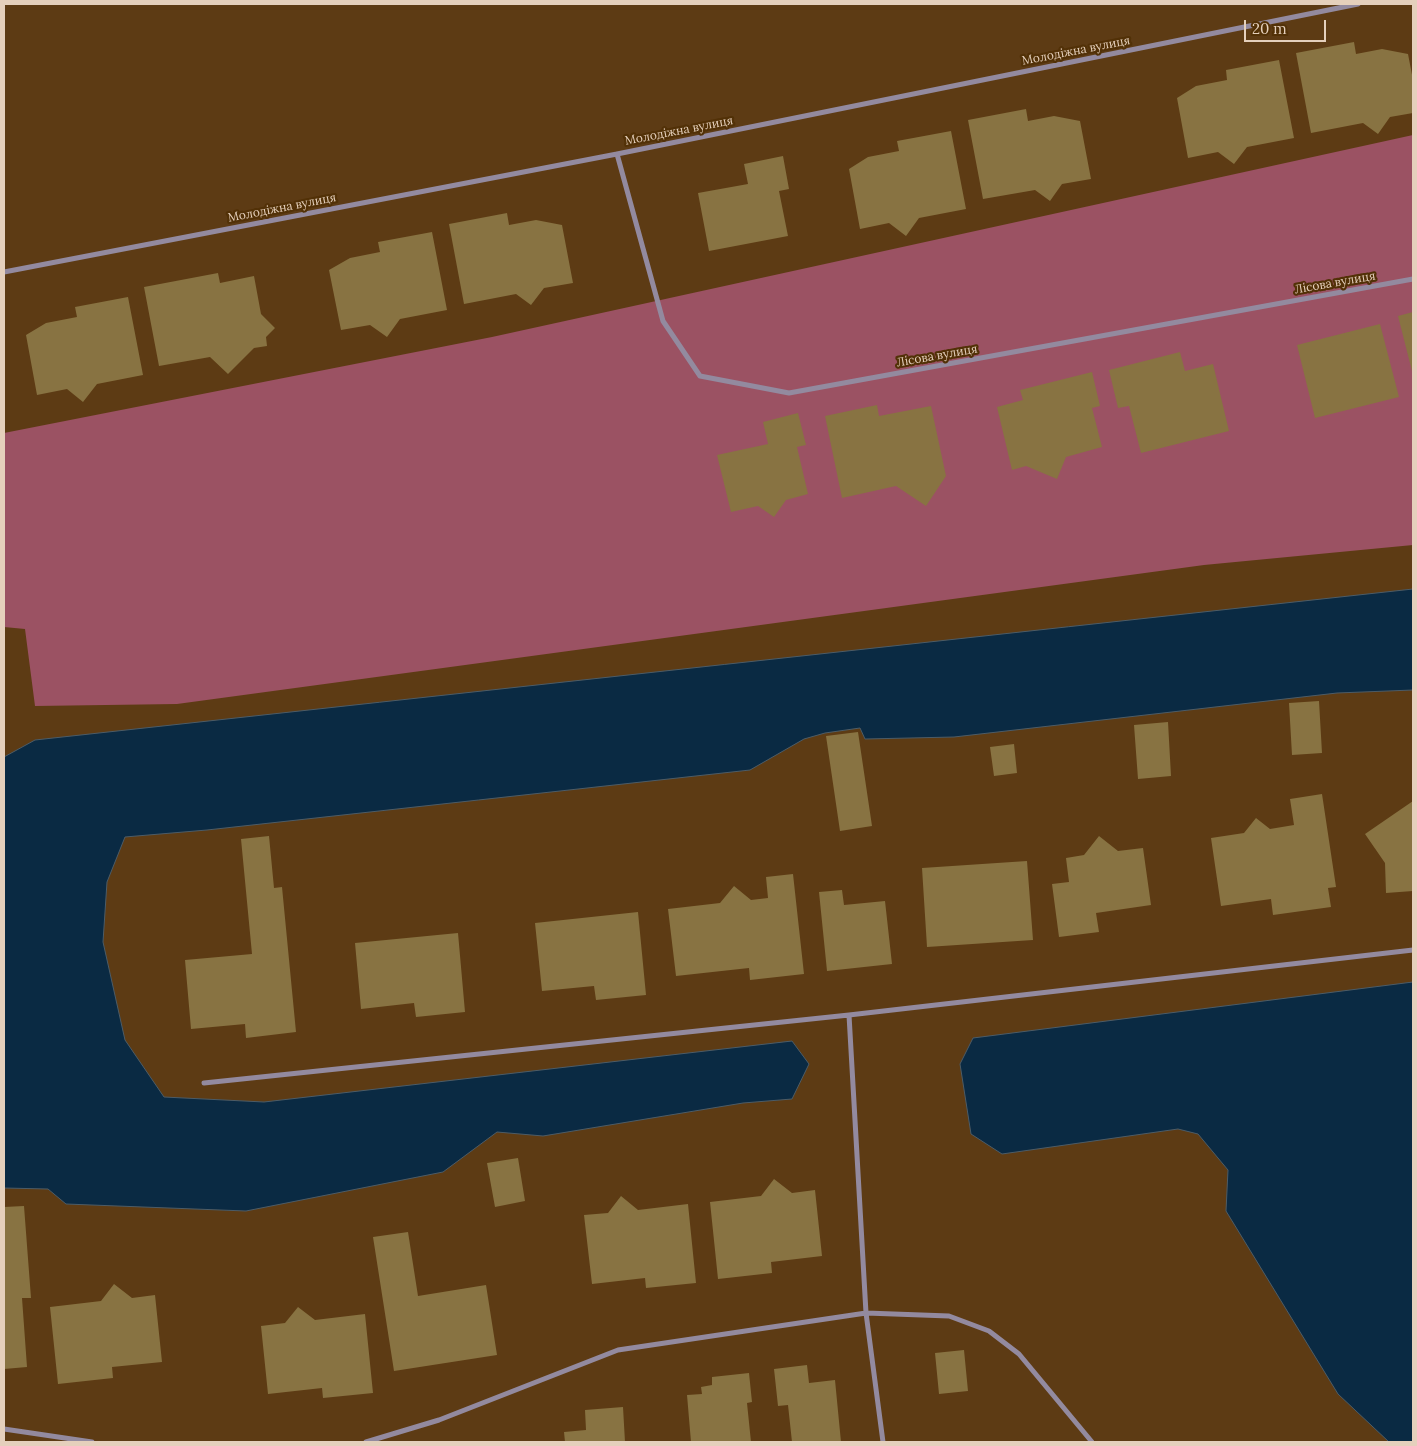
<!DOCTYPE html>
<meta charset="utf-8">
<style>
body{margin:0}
#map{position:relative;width:1417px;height:1446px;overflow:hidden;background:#5d3b14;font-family:Lora,serif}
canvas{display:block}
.frame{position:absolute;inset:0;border:5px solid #e5d0bc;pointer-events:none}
.scale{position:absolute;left:1244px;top:20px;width:82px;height:22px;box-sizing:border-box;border:2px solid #e5d0bc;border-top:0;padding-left:6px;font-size:15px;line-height:18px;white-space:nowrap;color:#e5d0bc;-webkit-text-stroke:4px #523107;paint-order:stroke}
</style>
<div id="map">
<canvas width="1417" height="1446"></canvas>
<div class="frame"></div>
<div class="scale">20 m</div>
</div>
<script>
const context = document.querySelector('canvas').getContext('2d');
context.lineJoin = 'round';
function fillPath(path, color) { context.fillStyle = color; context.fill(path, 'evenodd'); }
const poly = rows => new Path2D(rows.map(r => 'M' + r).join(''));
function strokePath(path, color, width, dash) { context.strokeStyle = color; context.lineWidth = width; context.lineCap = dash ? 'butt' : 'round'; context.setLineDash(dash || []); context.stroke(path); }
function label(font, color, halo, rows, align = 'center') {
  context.font = font + ' Lora,serif'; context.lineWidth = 4.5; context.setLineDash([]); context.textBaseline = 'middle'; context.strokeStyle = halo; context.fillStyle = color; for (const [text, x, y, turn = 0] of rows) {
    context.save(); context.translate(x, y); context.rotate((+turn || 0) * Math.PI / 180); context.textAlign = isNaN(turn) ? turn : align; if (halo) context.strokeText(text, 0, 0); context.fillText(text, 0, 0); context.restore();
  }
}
fillPath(poly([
 [1413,135,1413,545,1204,565,177,704,35,706,25,629,4,627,4,433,492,337]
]), '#9b5263');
const water = poly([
 [1413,589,1413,690,1337,693,954,737,865,739,860,728,825,733,804,739,750,770,207,830,125,837,107,882,103,942,125,1040,164,1097,264,1102,792,1041,809,1064,792,1099,743,1103,543,1136,497,1132,443,1172,246,1211,66,1204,48,1189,4,1188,4,757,35,740,1413,589],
 [1413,982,1413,1442,1389,1442,1338,1394,1226,1211,1228,1170,1198,1134,1178,1129,1002,1154,971,1134,960,1064,973,1038,1413,982]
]);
fillPath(water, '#0a2a43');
strokePath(water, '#4c5c67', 1);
fillPath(poly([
 [1354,42,1356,54,1382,49,1408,54,1413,80,1413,113,1390,117,1378,134,1363,123,1311,133,1296,53],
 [1279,60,1294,138,1247,147,1234,164,1218,152,1188,158,1177,98,1196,86,1227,80,1226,70],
 [1026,109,1028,121,1054,116,1080,121,1091,179,1062,184,1050,201,1035,190,983,199,968,120],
 [951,131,966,209,919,218,906,236,889,223,860,229,849,169,868,157,899,151,897,141],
 [783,156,789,189,779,191,788,236,709,251,698,193,748,184,744,164],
 [507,213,509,225,536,220,562,225,573,283,544,288,531,305,516,294,464,304,449,224],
 [432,232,447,310,400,319,387,337,370,325,341,330,329,270,350,258,380,252,378,242],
 [218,273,220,283,254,276,261,314,275,328,266,337,267,346,254,348,228,374,210,357,159,366,144,287],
 [128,297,143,375,97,384,83,402,67,389,37,395,26,335,46,323,77,317,75,307],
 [1413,312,1413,375,1398,316],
 [1380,324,1399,397,1315,418,1297,345],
 [1180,352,1185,371,1213,364,1229,431,1141,453,1129,406,1118,408,1109,370],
 [1092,372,1100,406,1092,408,1102,447,1066,457,1057,479,1026,466,1012,470,997,407,1023,400,1020,390],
 [877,405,879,416,931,406,946,476,926,506,896,486,842,498,825,416],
 [798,413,806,445,797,447,808,494,786,500,774,517,758,506,731,512,717,455,768,444,763,422],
 [1319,701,1322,753,1292,755,1289,703],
 [1168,722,1171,776,1138,779,1134,725],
 [858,732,872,826,840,831,826,736],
 [1014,744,1017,773,994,776,990,747],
 [1322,794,1336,887,1328,888,1331,907,1273,915,1271,899,1221,906,1211,838,1244,833,1256,818,1270,829,1294,825,1290,799],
 [1413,801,1413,891,1386,893,1385,863,1365,834],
 [269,836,274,888,282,887,296,1032,246,1038,245,1024,191,1029,185,960,252,954,241,839],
 [1099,836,1118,851,1143,848,1151,905,1096,913,1099,932,1059,937,1052,884,1069,882,1066,858,1084,855],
 [1027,861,1033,940,927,947,922,868],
 [793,874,804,974,750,980,749,968,676,976,668,909,720,903,734,886,751,900,768,898,766,877],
 [842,890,844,905,885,901,892,964,827,971,819,892],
 [638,912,646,995,596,1000,594,986,542,991,535,923],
 [458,933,465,1012,416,1017,414,1003,361,1009,355,943],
 [518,1158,525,1201,495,1207,487,1163],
 [774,1179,792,1193,815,1190,822,1256,771,1262,772,1273,718,1279,710,1202,761,1196],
 [621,1196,638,1210,688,1204,696,1283,646,1288,645,1278,592,1284,584,1215,608,1213],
 [24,1206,31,1298,22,1298,27,1367,4,1369,4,1207],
 [408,1232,418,1296,486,1285,497,1355,394,1371,373,1237],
 [114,1284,132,1298,155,1295,162,1362,112,1367,113,1378,58,1384,50,1307,101,1301],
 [298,1307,315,1320,365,1314,373,1393,323,1398,322,1388,268,1394,261,1326,285,1323],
 [964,1350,968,1391,939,1394,935,1353],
 [807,1365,809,1383,835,1380,841,1442,792,1442,788,1405,778,1406,774,1369],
 [749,1373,752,1402,747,1403,751,1442,691,1442,687,1395,702,1394,701,1387,712,1385,712,1377],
 [623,1407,625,1442,565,1442,564,1432,586,1430,585,1410]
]), '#887342');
strokePath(poly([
 [617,154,663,321,700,376,789,393,1413,279],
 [4,272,617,154,1358,4],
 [849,1015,866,1313,883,1442],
 [204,1083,849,1015,1413,950],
 [4,1429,92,1442],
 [366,1442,439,1420,618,1350,866,1313,949,1316,989,1331,1019,1354,1092,1442]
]), '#938a9f', 5);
label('12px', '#e5d0bc', '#523107', [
 ["Молодіжна вулиця",1076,51,-11],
 ["Молодіжна вулиця",679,131,-11],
 ["Молодіжна вулиця",282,208,-11],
 ["Лісова вулиця",1335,283,-10],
 ["Лісова вулиця",937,356,-10]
]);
</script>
